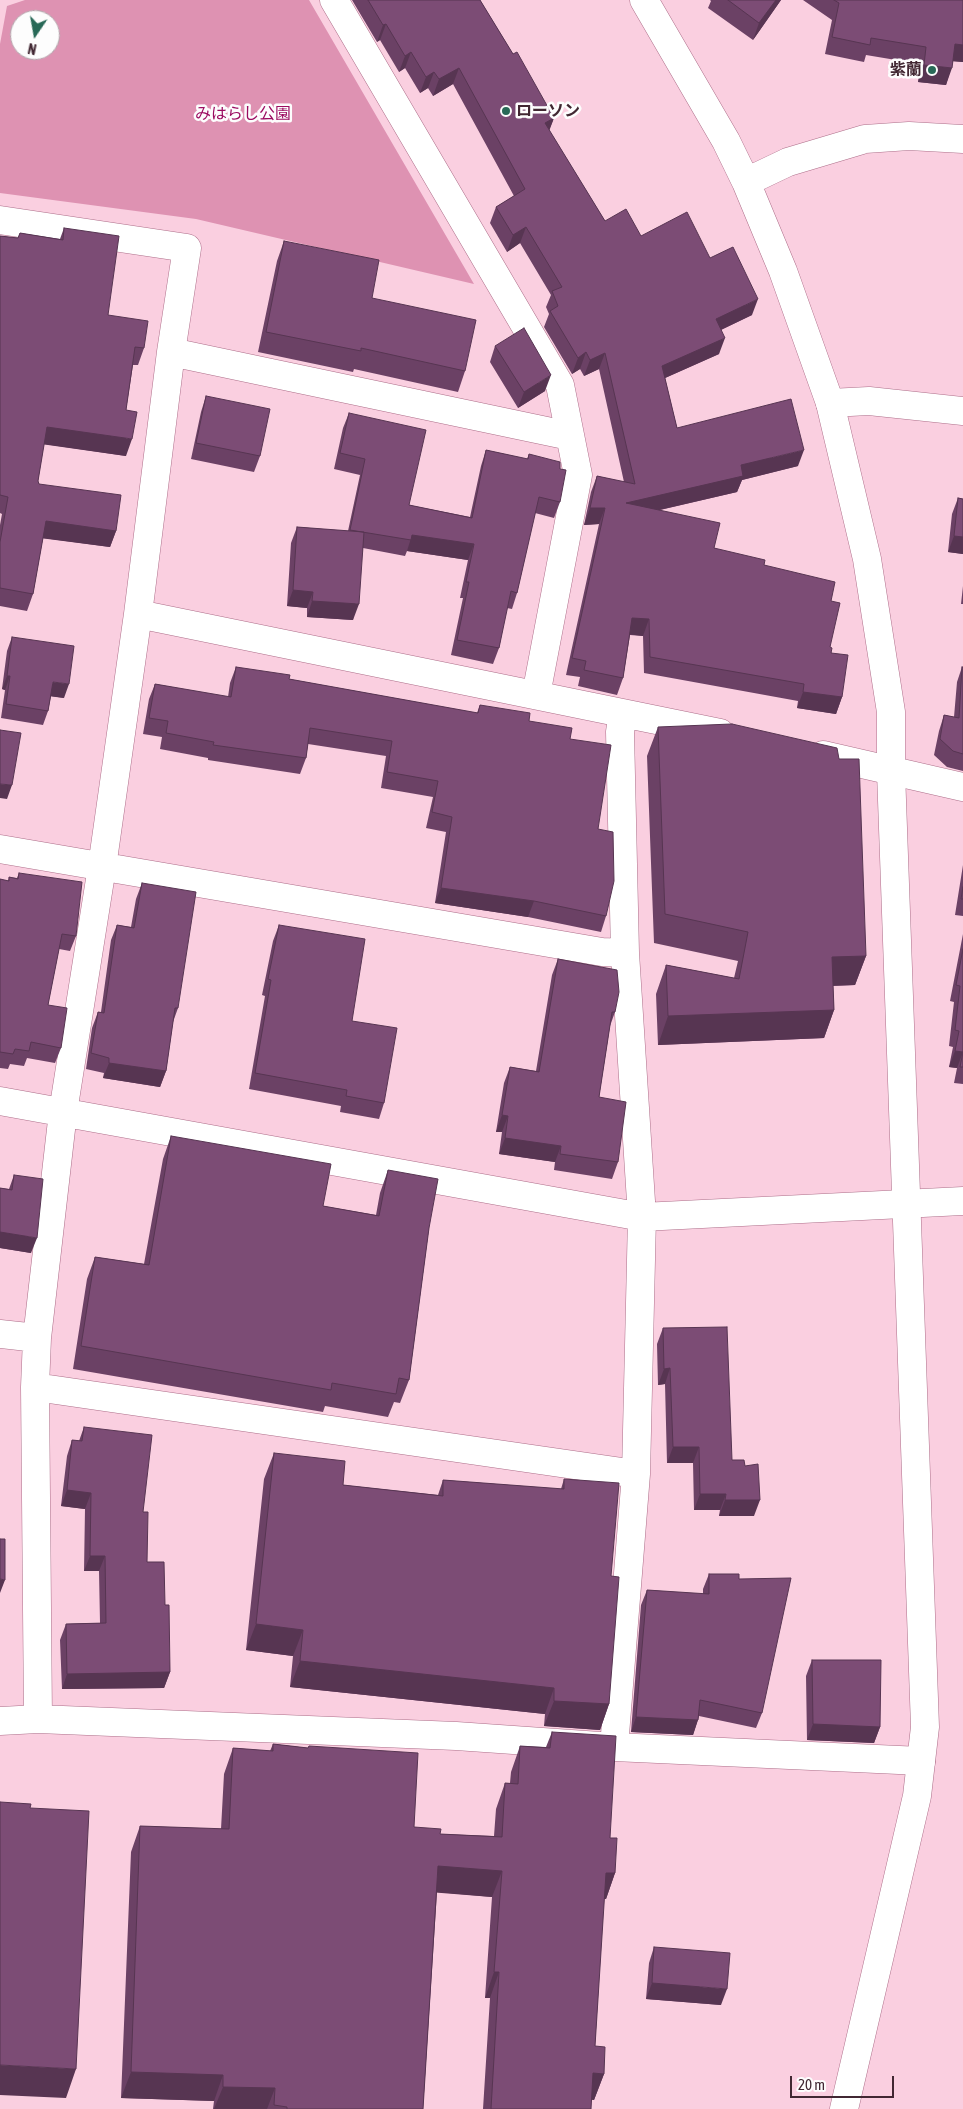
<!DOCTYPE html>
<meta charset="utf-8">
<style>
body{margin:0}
#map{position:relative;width:963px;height:2109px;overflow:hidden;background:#facfe0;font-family:"Asap Condensed",sans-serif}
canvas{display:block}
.north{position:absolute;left:10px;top:10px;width:50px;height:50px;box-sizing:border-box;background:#fdfdfd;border:1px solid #b2a7ac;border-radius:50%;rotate:192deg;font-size:14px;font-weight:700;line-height:20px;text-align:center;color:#412732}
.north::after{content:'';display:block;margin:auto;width:18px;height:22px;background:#286957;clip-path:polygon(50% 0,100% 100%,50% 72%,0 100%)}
.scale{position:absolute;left:790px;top:2076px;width:104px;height:22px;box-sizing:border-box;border:2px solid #412732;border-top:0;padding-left:6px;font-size:15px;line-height:18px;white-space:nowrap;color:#412732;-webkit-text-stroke:4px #fdfdfd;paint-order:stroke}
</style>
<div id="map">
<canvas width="963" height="2109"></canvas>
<div class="north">N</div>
<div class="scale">20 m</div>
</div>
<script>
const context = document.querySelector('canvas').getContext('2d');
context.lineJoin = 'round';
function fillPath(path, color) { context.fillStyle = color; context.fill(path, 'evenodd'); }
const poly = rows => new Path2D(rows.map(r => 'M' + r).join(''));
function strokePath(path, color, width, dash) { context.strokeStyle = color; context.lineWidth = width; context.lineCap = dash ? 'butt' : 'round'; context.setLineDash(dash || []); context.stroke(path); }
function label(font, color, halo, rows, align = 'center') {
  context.font = font + ' "Asap Condensed","Noto Sans JP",sans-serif'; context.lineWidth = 5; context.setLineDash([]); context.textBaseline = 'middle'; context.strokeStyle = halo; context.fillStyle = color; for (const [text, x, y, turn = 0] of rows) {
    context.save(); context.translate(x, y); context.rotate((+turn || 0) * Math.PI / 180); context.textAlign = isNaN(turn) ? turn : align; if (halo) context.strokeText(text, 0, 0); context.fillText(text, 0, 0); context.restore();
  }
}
fillPath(poly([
 [25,0,309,0,474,284,196,219,0,193,0,44,7,6],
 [20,20,50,20,50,50,20,50]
]), '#de92b2');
const street = poly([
 [334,0,560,385,578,475,536,695],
 [0,220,187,248,171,352,138,614,102,867,63,1112,37,1338,35,1387,38,1719],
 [171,352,570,436],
 [830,403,869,401,963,411],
 [138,614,720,733],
 [823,755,963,787],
 [0,849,602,952,625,953],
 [0,1101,642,1217,963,1201],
 [0,1334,37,1338],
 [35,1387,636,1474],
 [0,1721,38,1719,456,1736,614,1747,921,1761],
 [614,1747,636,1474,642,1217,625,953,620,732,623,713]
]);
const secondary = poly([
 [644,0,726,141,746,182,783,271,830,403,867,559,891,712,891,772,925,1727,917,1796,844,2109],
 [746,182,788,162,865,139,909,136,963,139]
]);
strokePath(street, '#ad6e89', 29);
strokePath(secondary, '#ad6e89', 29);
strokePath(street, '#fff', 28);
strokePath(secondary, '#fff', 28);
fillPath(poly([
 [352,0,480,0,513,54,554,118,549,130,605,221,641,236,710,258,752,315,721,330,719,354,665,378,677,428,798,466,742,480,737,492,660,510,714,548,764,565,831,601,830,647,842,697,836,714,797,708,798,701,644,673,643,636,630,635,623,678,617,695,578,686,580,677,566,675,599,524,584,525,591,492,597,476,624,482,599,369,584,376,580,369,572,374,544,327,549,314,546,307,551,295,520,243,507,252,490,223,496,207,514,196,453,84,433,96,428,88,420,93,405,68,399,72,380,40,377,42],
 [710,0,781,0,753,40,708,8,711,1],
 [803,0,963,0,963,62,953,61,946,85,918,82,920,64,866,55,864,62,825,54,832,20],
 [64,228,108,315,144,348,138,365,133,365,126,410,126,456,44,444,38,481,39,484,116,531,110,547,43,538,33,594,27,611,0,606,0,525,2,514,0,513,0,236,18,238,20,233,60,239],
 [284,241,372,298,465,371,458,392,354,369,353,372,258,352,277,261],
 [495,346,545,391,518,408,490,362],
 [206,396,260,456,254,472,191,459,201,412],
 [349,413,409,505,470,517,481,466,486,450,527,459,529,454,560,502,554,518,535,513,517,593,512,609,507,608,499,648,493,664,451,655,463,598,460,598,468,560,407,551,405,556,363,548,353,620,307,617,307,608,287,606,291,543,297,527,348,531,360,475,334,469,343,428],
 [958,498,963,499,963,554,948,552,952,514],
 [963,586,963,604,961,604],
 [12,637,64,698,51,696,48,711,43,725,1,718,5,690,2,689,7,651],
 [236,667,289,679,477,713,480,705,529,721,570,739,598,829,606,916,601,932,528,917,435,903,446,832,426,828,433,797,381,788,386,756,308,744,306,758,300,774,208,760,208,758,160,749,162,737,143,734,149,699,155,684,228,697,230,683],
 [962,667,963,667,963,771,947,767,934,755,939,731,944,715,954,717,957,682],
 [658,727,866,956,855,985,833,986,834,1010,824,1038,658,1045,656,994,666,965,734,978,738,961,654,943,647,756],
 [963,865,963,916,955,915],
 [19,873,76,936,70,951,59,949,48,1005,61,1048,55,1063,27,1058,24,1066,10,1064,8,1069,0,1068,0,879,8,881,9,877,17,878],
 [142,883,178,1008,173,1022,166,1071,160,1087,103,1078,104,1073,86,1069,92,1028,98,1012,101,1012,111,940,117,925,131,927,136,899],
 [279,925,352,1021,384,1103,379,1119,340,1112,341,1106,249,1089,265,996,262,995,273,941],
 [963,934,963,1084,954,1083,957,1068,949,1067,953,1047,949,1046,954,1002,950,1001],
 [558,959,615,1012,610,1026,599,1097,618,1162,612,1179,554,1170,555,1162,499,1154,502,1132,496,1132,504,1083,510,1067,536,1071,552,975],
 [171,1136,323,1206,376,1215,380,1193,388,1170,429,1228,409,1380,400,1403,394,1402,388,1417,325,1406,323,1412,73,1369,87,1279,95,1257,144,1264,163,1159],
 [14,1175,31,1253,0,1248,0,1188,9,1189],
 [663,1328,732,1460,745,1466,754,1516,719,1516,720,1510,694,1510,693,1463,667,1463,665,1384,658,1385,657,1344],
 [84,1427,143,1512,147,1562,165,1605,170,1672,164,1688,62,1689,60,1640,66,1624,100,1623,99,1571,84,1571,85,1509,61,1506,67,1456,72,1440,79,1441],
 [274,1453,343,1485,438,1495,443,1480,561,1489,564,1479,611,1576,609,1704,600,1730,544,1726,545,1714,290,1687,293,1656,246,1650,264,1479],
 [709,1574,739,1579,762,1713,756,1728,699,1716,693,1735,631,1732,641,1605,647,1590,703,1594,703,1589],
 [812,1660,880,1727,874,1743,807,1740,806,1676],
 [552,1732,610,1838,615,1873,606,1899,604,1899,595,2046,604,2074,594,2100,591,2099,591,2109,483,2109,490,1998,485,1998,492,1897,437,1892,423,2109,213,2109,214,2101,121,2098,131,1852,140,1826,221,1829,224,1774,233,1748,270,1751,273,1744,308,1748,309,1746,414,1827,440,1834,494,1836,496,1809,505,1783,510,1783,511,1772,520,1746,546,1747],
 [654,1947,721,2005,646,1999,649,1963]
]), '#6b4165');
fillPath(poly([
 [776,0,781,0,753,40,759,23],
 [386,24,380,40,377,42,383,25],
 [955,44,963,45,963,62,949,61],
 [411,52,405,68,399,72,405,56],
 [924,65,952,68,946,85,918,82],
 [459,68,453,84,433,96,439,79],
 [434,72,428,88,420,93,426,77],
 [554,118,548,134,545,123],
 [526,227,520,243,507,252,513,235],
 [758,299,752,315,710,335,716,319],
 [725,338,719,354,656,382,662,366],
 [586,352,580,369,572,374,578,358],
 [605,353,599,369,584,376,590,360],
 [551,375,545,391,518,408,524,392],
 [47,427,132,439,126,456,41,444],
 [804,450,798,466,742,480,737,492,620,519,626,503,741,465],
 [590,508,605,508,599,524,584,525],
 [46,521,116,531,110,547,40,538],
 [412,535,474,544,468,560,407,551],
 [954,536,963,537,963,554,948,552],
 [293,590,313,592,307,608,287,606],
 [312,601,359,604,353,620,307,617],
 [632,618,649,619,643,636,627,634],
 [7,676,10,676,5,690,2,689],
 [53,682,69,684,64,698,48,696],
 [803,692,842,697,836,714,797,708],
 [0,784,12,785,7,799,0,798],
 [441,888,534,901,528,917,435,903],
 [866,956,855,985,822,986,832,957],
 [834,1010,824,1038,658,1045,668,1016],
 [955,1051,963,1052,957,1068,949,1067],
 [109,1063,166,1071,160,1087,103,1078],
 [502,1115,508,1116,502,1132,496,1132],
 [505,1138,561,1146,555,1162,499,1154],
 [0,1232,37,1238,31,1253,0,1248],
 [670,1368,665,1384,658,1385,664,1369],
 [673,1447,699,1447,693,1463,667,1463],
 [67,1490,91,1493,85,1509,61,1506],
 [700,1494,726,1494,720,1510,694,1510],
 [725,1500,760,1500,754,1516,719,1516],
 [90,1556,105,1556,99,1571,84,1571],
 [0,1579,5,1580,0,1593],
 [256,1624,303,1630,293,1656,246,1650],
 [300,1661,554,1688,545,1714,290,1687],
 [170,1672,164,1688,62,1689,67,1674],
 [554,1701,609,1704,600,1730,544,1726],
 [636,1717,698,1720,693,1735,631,1732],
 [813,1724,880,1727,874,1743,807,1740],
 [438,1866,502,1871,492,1897,429,1892],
 [606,1873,615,1873,606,1899,596,1899],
 [494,1972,499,1972,490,1998,485,1998],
 [652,1983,727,1989,721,2005,646,1999],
 [0,2065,76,2069,66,2098,0,2095],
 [131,2072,223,2075,214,2101,121,2098],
 [593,2073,604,2074,594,2100,583,2099],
 [223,2087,275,2088,267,2109,214,2109]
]), '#573552');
const building = poly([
 [368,0,480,0,513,54,517,52,554,118,545,123,605,221,626,209,641,236,687,212,710,258,733,247,758,299,716,319,725,338,662,366,677,428,791,399,804,450,741,465,743,476,626,503,720,523,714,548,765,560,764,565,835,582,831,601,840,603,830,647,832,648,831,653,848,655,842,697,803,692,804,684,650,657,649,619,632,618,623,678,584,670,586,661,572,658,605,508,590,508,597,476,635,484,605,353,590,360,586,352,578,358,550,311,558,306,552,291,562,287,526,227,513,235,496,207,525,189,459,68,439,79,434,72,426,77,411,52,405,56,386,24,383,25,368,0],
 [728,0,776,0,759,23,728,0],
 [834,0,963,0,963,45,955,44,952,68,924,65,926,47,871,38,870,45,832,37,839,3,834,0],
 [64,228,119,236,108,315,148,321,144,348,135,347,126,410,137,412,132,439,47,427,38,481,39,484,121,495,116,531,46,521,33,594,0,588,0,542,8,497,0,495,0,236,18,238,20,233,63,240,64,228],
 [284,241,379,260,372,298,476,320,465,371,361,348,361,351,266,332,284,241],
 [524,328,551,375,524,392,495,346,524,328],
 [206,396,270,409,260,456,196,443,206,396],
 [349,413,426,430,409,505,472,518,486,450,528,459,529,454,560,462,560,469,566,470,560,502,539,497,517,593,511,591,499,648,457,640,469,582,466,582,474,544,412,535,411,540,350,530,365,459,340,453,349,413],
 [958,498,963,499,963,537,954,536,958,498],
 [297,527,364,532,359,604,312,601,313,592,293,590,297,527],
 [12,637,74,646,69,684,53,682,48,711,6,704,10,676,7,676,12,637],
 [236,667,290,675,289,679,478,713,480,705,530,713,529,721,572,728,570,739,611,745,598,829,613,832,614,881,606,916,534,901,441,888,452,817,432,812,438,781,387,772,392,741,310,728,306,758,213,745,214,742,166,733,168,721,149,718,155,684,231,697,236,667],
 [962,667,963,667,963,754,953,751,940,739,944,715,959,718,962,667],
 [732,724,837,748,839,759,859,759,866,956,832,957,834,1010,668,1016,666,965,739,979,748,932,665,914,658,727,732,724],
 [0,730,21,733,12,785,0,784,0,730],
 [19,873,82,882,76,936,62,934,48,1005,67,1008,61,1048,31,1042,29,1051,15,1049,13,1054,0,1052,0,879,9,881,9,877,18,879,19,873],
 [142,883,196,892,178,1008,175,1008,166,1071,109,1063,109,1058,91,1053,98,1012,104,1013,117,925,134,928,142,883],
 [963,887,963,899,961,899,963,887],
 [279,925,365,939,352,1021,397,1028,384,1103,346,1096,347,1090,255,1073,271,980,268,979,279,925],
 [963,949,963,1067,960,1067,963,1052,955,1051,959,1031,955,1030,960,986,956,985,963,949],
 [558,959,617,970,619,992,615,1012,612,1012,599,1097,626,1102,618,1162,560,1154,561,1146,505,1138,508,1116,502,1115,510,1067,539,1072,558,959],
 [171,1136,331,1164,323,1206,379,1216,388,1170,438,1179,429,1228,409,1380,399,1378,396,1394,332,1383,331,1390,81,1346,95,1257,149,1265,171,1136],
 [14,1175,43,1179,37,1238,0,1232,0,1188,12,1190,14,1175],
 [727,1327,732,1460,744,1460,745,1466,758,1464,760,1500,725,1500,726,1494,700,1494,699,1447,673,1447,670,1368,664,1369,663,1328,727,1327],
 [84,1427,152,1435,143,1512,148,1512,147,1562,164,1562,165,1605,169,1605,170,1672,67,1674,66,1624,106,1623,105,1556,90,1556,91,1493,67,1490,72,1440,82,1441,84,1427],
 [274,1453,345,1461,343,1485,443,1496,443,1480,564,1489,564,1479,619,1483,611,1576,619,1577,609,1704,554,1701,554,1688,300,1661,303,1630,256,1624,274,1453],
 [0,1539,5,1539,5,1580,0,1579,0,1539],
 [709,1574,739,1574,739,1579,791,1578,762,1713,700,1700,698,1720,636,1717,647,1590,709,1594,709,1574],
 [812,1660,881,1660,880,1727,813,1724,812,1660],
 [552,1732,616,1736,610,1838,617,1838,615,1873,606,1873,595,2046,605,2047,604,2074,593,2073,591,2109,491,2109,499,1972,494,1972,502,1871,438,1866,423,2109,287,2109,287,2107,274,2105,275,2088,223,2087,223,2075,131,2072,140,1826,229,1829,233,1748,273,1751,273,1744,308,1748,309,1746,418,1753,414,1827,441,1829,440,1834,502,1837,505,1783,518,1784,520,1746,550,1748,552,1732],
 [0,1802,31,1804,30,1808,89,1811,76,2069,0,2065,0,1802],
 [654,1947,730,1953,727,1989,652,1983,654,1947]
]);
fillPath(building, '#7c4c75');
strokePath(building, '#573552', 1);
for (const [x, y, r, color] of [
 [932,70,5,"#286957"],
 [506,111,5,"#286957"]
]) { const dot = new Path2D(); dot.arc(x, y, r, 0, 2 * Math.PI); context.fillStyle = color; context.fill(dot); strokePath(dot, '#fdfdfd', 2); }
label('bold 16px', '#412732', '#fdfdfd', [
 ["紫蘭",922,70],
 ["ローソン",516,111,"left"]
], 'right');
label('16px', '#9b0c61', '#fdfdfd', [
 ["みはらし公園",243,114]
]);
</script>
